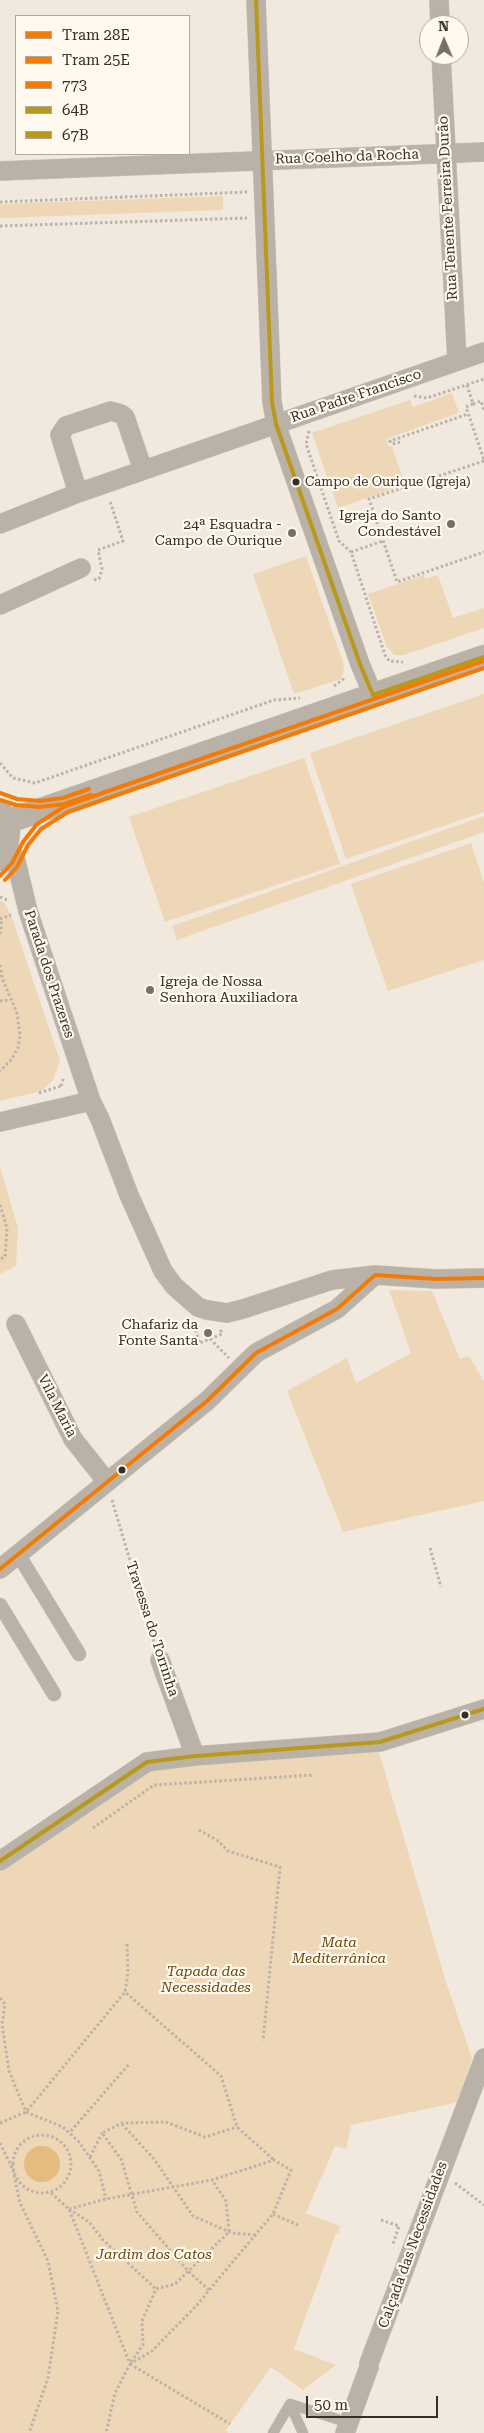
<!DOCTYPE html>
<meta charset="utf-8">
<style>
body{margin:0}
#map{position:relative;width:484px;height:2433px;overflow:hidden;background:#f1e9dd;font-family:"Roboto Serif",serif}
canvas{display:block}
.legend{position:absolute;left:15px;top:15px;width:175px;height:140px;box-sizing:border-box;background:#fff9f0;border:1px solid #aea8a0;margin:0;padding:6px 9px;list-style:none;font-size:15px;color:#342f27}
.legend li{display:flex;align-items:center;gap:10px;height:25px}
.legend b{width:25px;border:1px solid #aea8a0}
.north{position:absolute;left:419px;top:15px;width:50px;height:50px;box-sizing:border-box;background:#fff9f0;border:1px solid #aea8a0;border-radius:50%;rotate:359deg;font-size:14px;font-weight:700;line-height:20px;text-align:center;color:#342f27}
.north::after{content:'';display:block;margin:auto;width:18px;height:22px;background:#767067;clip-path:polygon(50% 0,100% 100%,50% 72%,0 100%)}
.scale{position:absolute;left:306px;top:2396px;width:132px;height:22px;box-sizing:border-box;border:2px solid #342f27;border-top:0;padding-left:6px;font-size:15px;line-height:18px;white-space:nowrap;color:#342f27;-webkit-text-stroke:4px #fff9f0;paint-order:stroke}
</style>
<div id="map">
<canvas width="484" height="2433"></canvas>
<ul class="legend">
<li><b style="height:6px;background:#f57a02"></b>Tram 28E</li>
<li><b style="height:6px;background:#f57b02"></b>Tram 25E</li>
<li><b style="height:6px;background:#f57a02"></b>773</li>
<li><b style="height:6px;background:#b8991b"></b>64B</li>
<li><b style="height:6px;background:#b8991b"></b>67B</li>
</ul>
<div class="north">N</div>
<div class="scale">50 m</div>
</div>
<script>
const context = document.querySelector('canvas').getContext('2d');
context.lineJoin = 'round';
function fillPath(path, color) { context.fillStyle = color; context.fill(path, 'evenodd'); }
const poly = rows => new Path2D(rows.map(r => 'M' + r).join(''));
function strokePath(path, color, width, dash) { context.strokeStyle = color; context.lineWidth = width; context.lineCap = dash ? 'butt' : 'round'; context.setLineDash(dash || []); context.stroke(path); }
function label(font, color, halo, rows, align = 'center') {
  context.font = font + ' "Roboto Serif",serif'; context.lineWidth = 4.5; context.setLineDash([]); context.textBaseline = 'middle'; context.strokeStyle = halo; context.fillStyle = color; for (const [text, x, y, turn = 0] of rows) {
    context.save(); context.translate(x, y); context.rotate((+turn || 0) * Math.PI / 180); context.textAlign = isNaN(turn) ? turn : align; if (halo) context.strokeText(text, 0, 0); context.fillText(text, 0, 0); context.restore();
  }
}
fillPath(poly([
 [223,196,223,210,0,218,0,204],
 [452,393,459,413,386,439,389,447,392,446,405,485,338,508,312,433,410,400,413,407],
 [306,556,344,665,343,673,341,679,294,694,253,574],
 [424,575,425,579,438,575,453,618,484,608,484,628,404,655,394,655,387,647,368,594],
 [484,694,484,812,346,859,310,753],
 [304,758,340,864,165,922,129,817],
 [484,816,484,832,177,940,172,926],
 [471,843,484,882,484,960,388,991,351,884],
 [0,901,4,902,11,915,60,1061,53,1080,41,1091,0,1101],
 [0,1167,18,1228,16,1266,0,1274],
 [389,1290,432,1291,460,1359,469,1356,484,1381,484,1501,343,1532,287,1391,347,1358,356,1383,411,1353],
 [379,1752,446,1982,472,2058,459,2102,351,2125,346,2149,335,2146,306,2213,340,2226,338,2234,336,2233,294,2349,336,2365,303,2390,271,2367,226,2430,228,2433,0,2433,0,1872,152,1769]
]), '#eed7b6');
fillPath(poly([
 '24 2164a18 18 0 1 1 36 0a18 18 0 1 1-36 0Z'
]), '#e3bc7e');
const service = poly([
 [273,2433,290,2404],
 [303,2433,290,2404,349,2423]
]);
const pedestrian = poly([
 [18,1554,79,1654],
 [0,1605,54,1694]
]);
const minor = poly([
 [256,0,272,402,276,424,360,664,373,695],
 [439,0,440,25],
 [441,55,457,361],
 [0,171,484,152],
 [78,493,60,435,66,426,111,411,121,414,125,417,143,470],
 [0,524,78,493,484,352],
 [0,605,81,568],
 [6,848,15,857,28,911,91,1101,100,1119,129,1195,163,1271,174,1286,198,1307,207,1310,227,1313,243,1309,332,1280,375,1275],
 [0,1122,91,1101],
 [16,1324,73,1439,107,1482],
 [0,1569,207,1401,256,1353,337,1309,375,1275,436,1279,484,1278],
 [160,1660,195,1756],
 [0,1861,147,1762,195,1756,380,1742,484,1709],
 [345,2433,369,2367,369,2363,484,2058]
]);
const tertiary = poly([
 [0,811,8,831,6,848,0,859],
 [6,822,484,657]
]);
strokePath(service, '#cdc7be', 11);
strokePath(pedestrian, '#cdc7be', 15);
strokePath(minor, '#cdc7be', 20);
strokePath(tertiary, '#cdc7be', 25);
strokePath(poly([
 [0,202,247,192],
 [0,226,247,218],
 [467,385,473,404,481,401,484,411],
 [414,396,427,398,484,379],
 [473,404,466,407,484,460],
 [309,431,306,444,339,541,351,552,385,655,389,661,403,662],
 [400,442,392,444,390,441,468,414],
 [484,461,369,499,397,582,484,552],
 [351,552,383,541],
 [94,580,99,579,102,569,98,550,123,541,110,501],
 [334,686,345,678],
 [0,763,13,778,35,783,274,700,300,698],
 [0,897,7,900],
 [0,919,11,915],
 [0,934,2,919],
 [0,965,2,978,17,1013,20,1036,18,1048,11,1060,0,1071],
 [0,1001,10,1000],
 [61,1086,64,1077],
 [39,1093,61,1086],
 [0,1205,7,1228,5,1257,0,1259],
 [195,1325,199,1343,210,1339,229,1358],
 [210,1339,222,1334,220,1328],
 [112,1500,155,1645],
 [430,1548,441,1587],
 [93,1828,154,1785,314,1775],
 [199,1830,217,1840,228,1851,280,1867,263,2041],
 [127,1944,128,1973,125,1992,221,2076,237,2127,274,2160],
 [0,1998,5,2004,2,2024,9,2071,26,2112,63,2127,79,2142,99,2171,106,2199],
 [0,2123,26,2112,125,1992],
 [122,2124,154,2159,193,2216,232,2233,256,2235],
 [71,2131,130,2063],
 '13 2164a29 29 0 1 1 58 0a29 29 0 1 1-58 0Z',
 [0,2143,13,2170,20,2203,48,2261,58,2311,48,2378,29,2433],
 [90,2157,102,2133],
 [455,2183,484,2205],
 [51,2193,69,2209,130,2364,115,2393,106,2433],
 [69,2209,106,2199,212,2180,274,2160,291,2170,273,2214,230,2265,197,2305,152,2351,130,2364],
 [69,2209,89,2222,103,2240,156,2289],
 [273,2214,300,2226],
 [381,2220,399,2226,393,2244],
 [209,2290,189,2272,137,2212,121,2159,102,2133,122,2123,166,2122,205,2137,237,2127],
 [131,2362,143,2345,142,2321,156,2289,175,2284,229,2232,226,2201,212,2180],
 [130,2364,230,2424]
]), '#bbb3aa', 3, [2.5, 2.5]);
strokePath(service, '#bab2a7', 10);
strokePath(pedestrian, '#bab2a7', 14);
strokePath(minor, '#bab2a7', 19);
strokePath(tertiary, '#bab2a7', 24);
strokePath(poly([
 [0,1569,207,1401,256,1353,337,1309,375,1275,436,1279,484,1278]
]), '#f57a02', 4);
strokePath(poly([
 [256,0,272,402,276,424,360,664,373,695,484,657]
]), '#b8991b', 4);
strokePath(poly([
 [0,1861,147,1762,195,1756,380,1742,484,1709]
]), '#b8991b', 4);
strokePath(poly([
 [0,793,17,799,40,801,63,798,89,789],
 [0,876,12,863,23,842,37,824,65,806,484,661]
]), '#f57a02', 4);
strokePath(poly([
 [0,800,16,805,40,807,64,804,91,795],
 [5,880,17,867,28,845,41,829,68,812,484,668]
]), '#f57b02', 4);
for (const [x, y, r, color] of [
 [296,482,4.5,"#342f27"],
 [451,524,5,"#767067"],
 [292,533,5,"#767067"],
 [150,990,5,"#767067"],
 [208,1333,5,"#767067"],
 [122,1470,4.5,"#342f27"],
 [465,1715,4.5,"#342f27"]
]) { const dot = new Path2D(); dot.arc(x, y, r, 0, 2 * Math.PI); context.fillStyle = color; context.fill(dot); strokePath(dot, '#fff9f0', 2); }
label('13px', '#342f27', '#fff9f0', [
 ["Campo de Ourique (Igreja)",305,482]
], 'left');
label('14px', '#342f27', '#fff9f0', [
 ["Rua Coelho da Rocha",347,157,-2],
 ["Rua Tenente Ferreira Durão",448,208,-93],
 ["Rua Padre Francisco",356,396,-19],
 ["Parada dos Prazeres",49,974,72],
 ["Vila Maria",57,1406,63],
 ["Travessa do Torrinha",152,1629,72],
 ["Calçada das Necessidades",413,2245,-70]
]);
label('14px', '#342f27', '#fff9f0', [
 ["Igreja do Santo",441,516],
 ["Condestável",441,532],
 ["24ª Esquadra -",282,525],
 ["Campo de Ourique",282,541],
 ["Igreja de Nossa",160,982,"left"],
 ["Senhora Auxiliadora",160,998,"left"],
 ["Chafariz da",198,1325],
 ["Fonte Santa",198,1341]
], 'right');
label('italic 14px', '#6a4803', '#fff9f0', [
 ["Mata",339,1943],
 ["Mediterrânica",339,1959],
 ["Tapada das",206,1972],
 ["Necessidades",206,1988],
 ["Jardim dos Catos",154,2255]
]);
</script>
